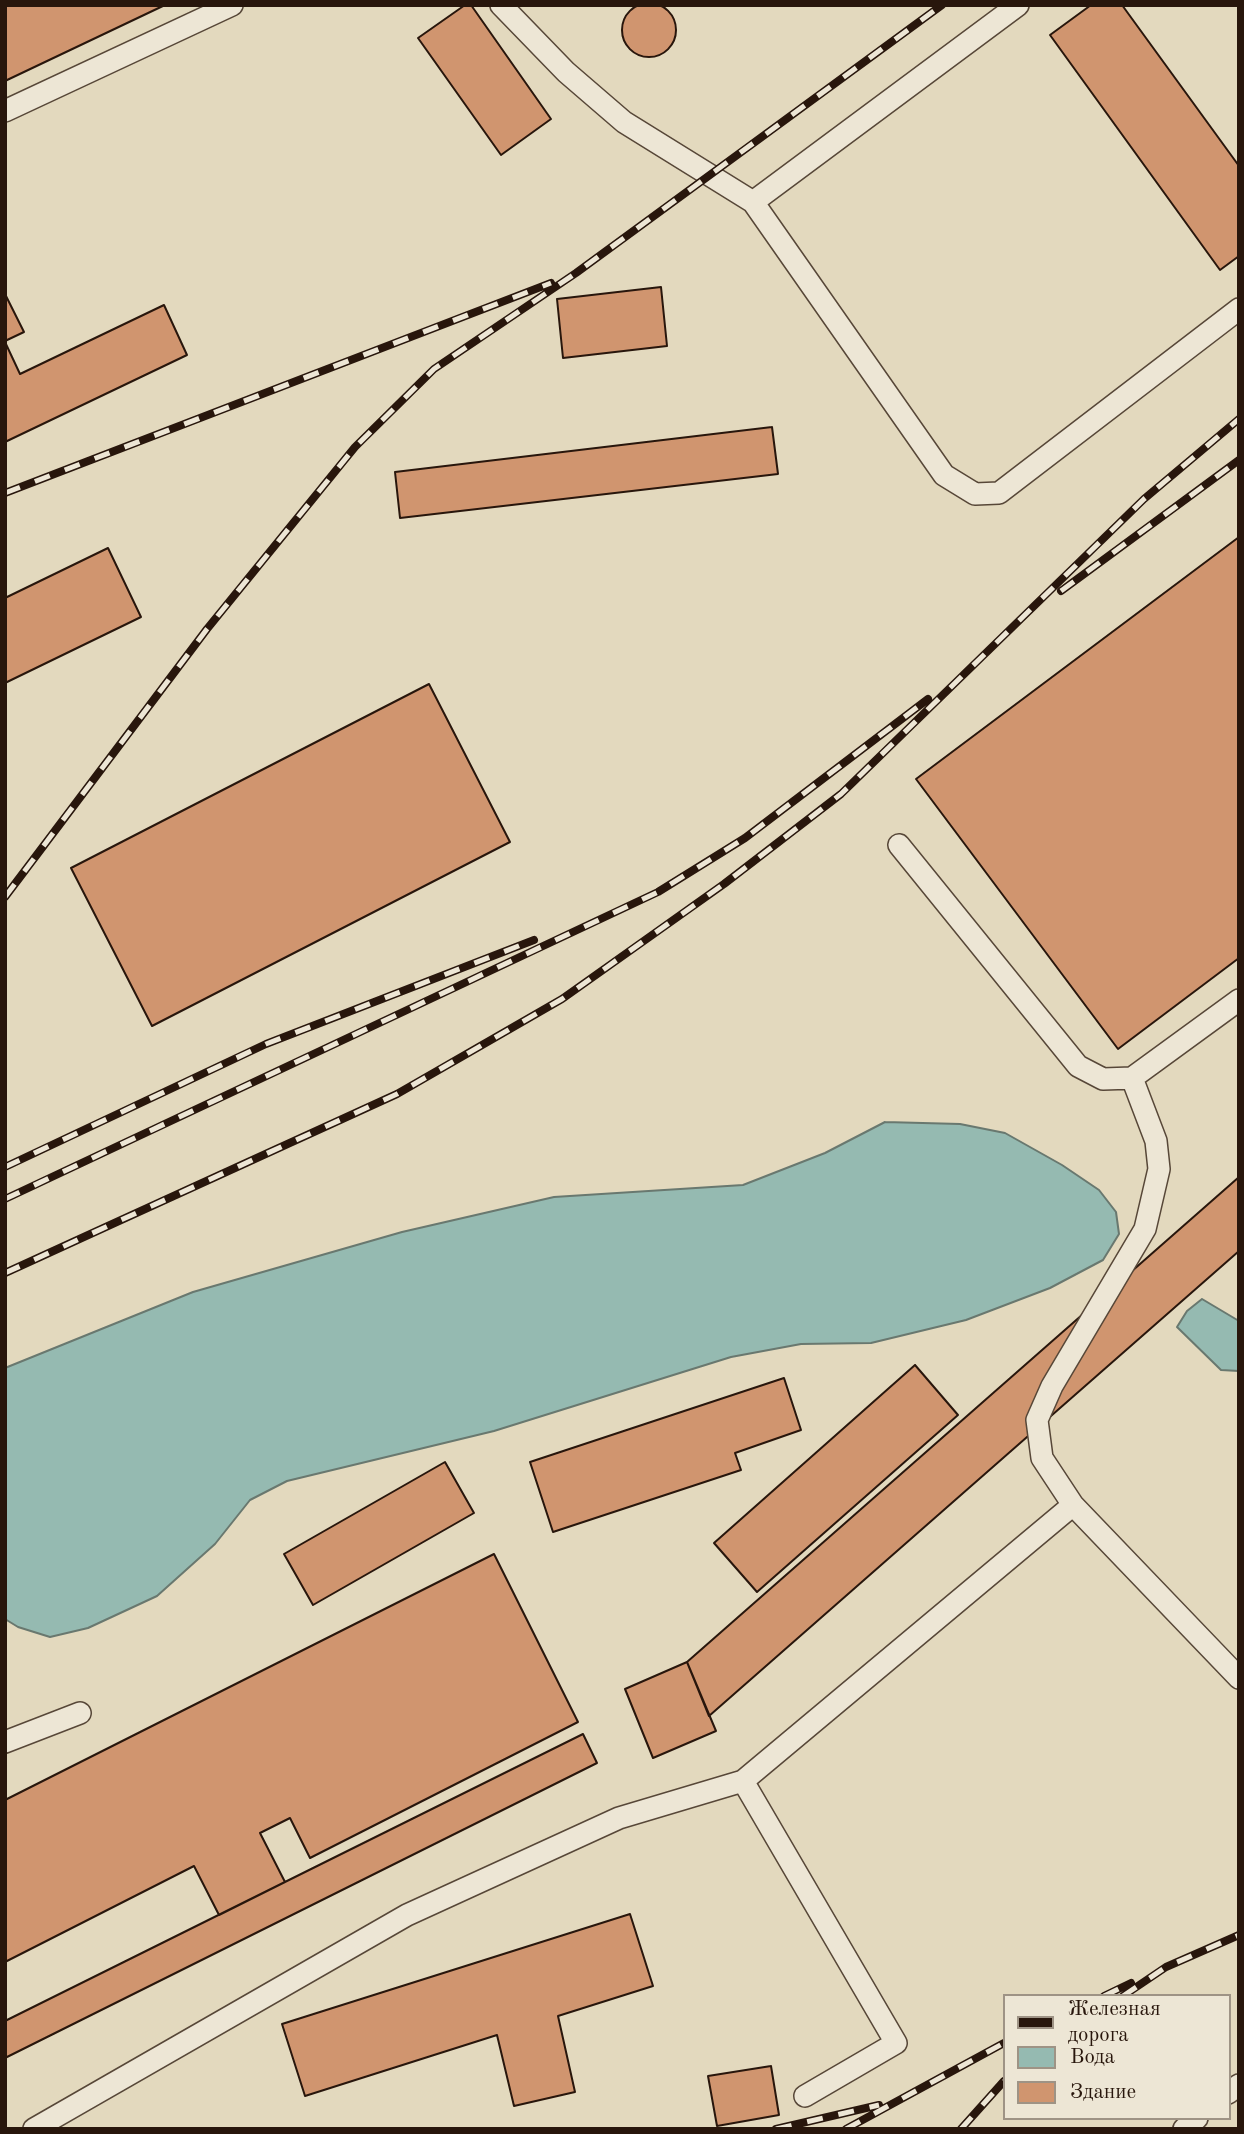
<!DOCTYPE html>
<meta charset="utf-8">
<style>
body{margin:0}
#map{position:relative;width:1244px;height:2134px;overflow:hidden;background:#e3d9be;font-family:"Old Standard TT",serif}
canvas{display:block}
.frame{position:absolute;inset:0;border:7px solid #28160c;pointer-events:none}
.legend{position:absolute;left:1003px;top:1994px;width:228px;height:126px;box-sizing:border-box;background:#ede6d5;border:2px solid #9e9385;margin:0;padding:9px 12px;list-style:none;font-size:21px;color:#28160c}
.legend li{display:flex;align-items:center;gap:14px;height:35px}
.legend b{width:35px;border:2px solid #9e9385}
</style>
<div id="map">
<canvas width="1244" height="2134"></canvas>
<div class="frame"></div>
<ul class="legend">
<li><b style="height:9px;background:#28160c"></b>Железная дорога</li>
<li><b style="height:19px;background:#95bab1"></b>Вода</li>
<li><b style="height:19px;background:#d0956f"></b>Здание</li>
</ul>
</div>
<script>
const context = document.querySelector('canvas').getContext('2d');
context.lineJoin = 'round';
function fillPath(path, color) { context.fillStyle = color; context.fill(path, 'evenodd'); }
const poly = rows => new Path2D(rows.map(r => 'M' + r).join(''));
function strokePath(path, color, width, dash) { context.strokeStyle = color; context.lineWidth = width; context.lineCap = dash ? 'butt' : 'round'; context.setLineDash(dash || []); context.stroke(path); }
const water = poly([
 [885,1122,960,1124,1005,1133,1062,1165,1099,1190,1116,1212,1119,1234,1103,1260,1050,1288,966,1320,871,1343,801,1344,731,1357,494,1431,287,1481,250,1500,215,1544,157,1596,88,1628,50,1637,18,1627,5,1619,5,1368,193,1292,402,1232,554,1197,743,1185,825,1153,885,1122],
 [1202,1299,1239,1321,1239,1371,1221,1370,1177,1327,1187,1311,1202,1299]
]);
fillPath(water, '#95bab1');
strokePath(water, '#69786f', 2);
const building = poly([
 '622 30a27 27 0 1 1 54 0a27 27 0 1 1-54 0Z',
 [5,5,165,5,5,81,5,5],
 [465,5,471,5,551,119,501,155,418,38,465,5],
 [1091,5,1122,5,1239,166,1239,256,1220,270,1050,35,1091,5],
 [661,287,667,346,563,358,557,299,661,287],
 [5,294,24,332,5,341,5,294],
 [164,305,187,355,5,442,5,342,20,374,164,305],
 [772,427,778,474,400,518,395,472,772,427],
 [1239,537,1239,958,1118,1049,916,779,1239,537],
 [108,548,141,617,5,683,5,598,108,548],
 [429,684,510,842,152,1026,71,868,429,684],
 [1239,1177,1239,1251,709,1716,687,1662,1239,1177],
 [915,1365,958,1415,757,1592,714,1543,915,1365],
 [784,1378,801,1430,735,1453,741,1470,553,1532,530,1462,784,1378],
 [445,1462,474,1513,313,1605,284,1554,445,1462],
 [494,1554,578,1722,310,1858,290,1818,260,1833,285,1882,219,1915,194,1866,5,1962,5,1800,494,1554],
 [687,1662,716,1731,653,1758,625,1689,687,1662],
 [583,1734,597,1763,5,2058,5,2021,583,1734],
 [630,1914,653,1986,558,2016,575,2092,514,2106,497,2035,305,2096,282,2024,630,1914],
 [771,2066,779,2115,717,2126,708,2076,771,2066]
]);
fillPath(building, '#d0956f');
strokePath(building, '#28160c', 2);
const lane = poly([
 [501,5,566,72,624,122,753,202,944,475,975,494,999,493,1239,309],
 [5,111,232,5],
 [753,202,1018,5],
 [899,845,1078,1066,1103,1079,1132,1078,1239,1000],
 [1132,1078,1156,1141,1159,1169,1145,1229,1052,1386,1037,1420,1042,1458,1073,1505,1239,1678],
 [5,1742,80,1713],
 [743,1781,896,2043,805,2096],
 [1228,2093,1239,2085],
 [34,2129,407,1915,619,1818,743,1781,1073,1505],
 [1184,2129,1197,2118]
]);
strokePath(lane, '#574738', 24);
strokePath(lane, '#ede6d5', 21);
const rail = poly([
 [5,493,551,283],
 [1061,591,1239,460],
 [5,897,207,629,355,447,434,369,576,273,942,5],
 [5,1167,266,1044,534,940],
 [5,1199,658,892,745,838,928,699],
 [5,1273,397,1094,562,999,724,884,841,794,1144,499,1239,419],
 [1104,1996,1131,1983],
 [1123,1996,1166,1967,1239,1935],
 [776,2129,879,2105],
 [846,2129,1004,2043],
 [961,2129,1004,2081]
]);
strokePath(rail, '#28160c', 8);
strokePath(rail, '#ede6d5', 5, [16]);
</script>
